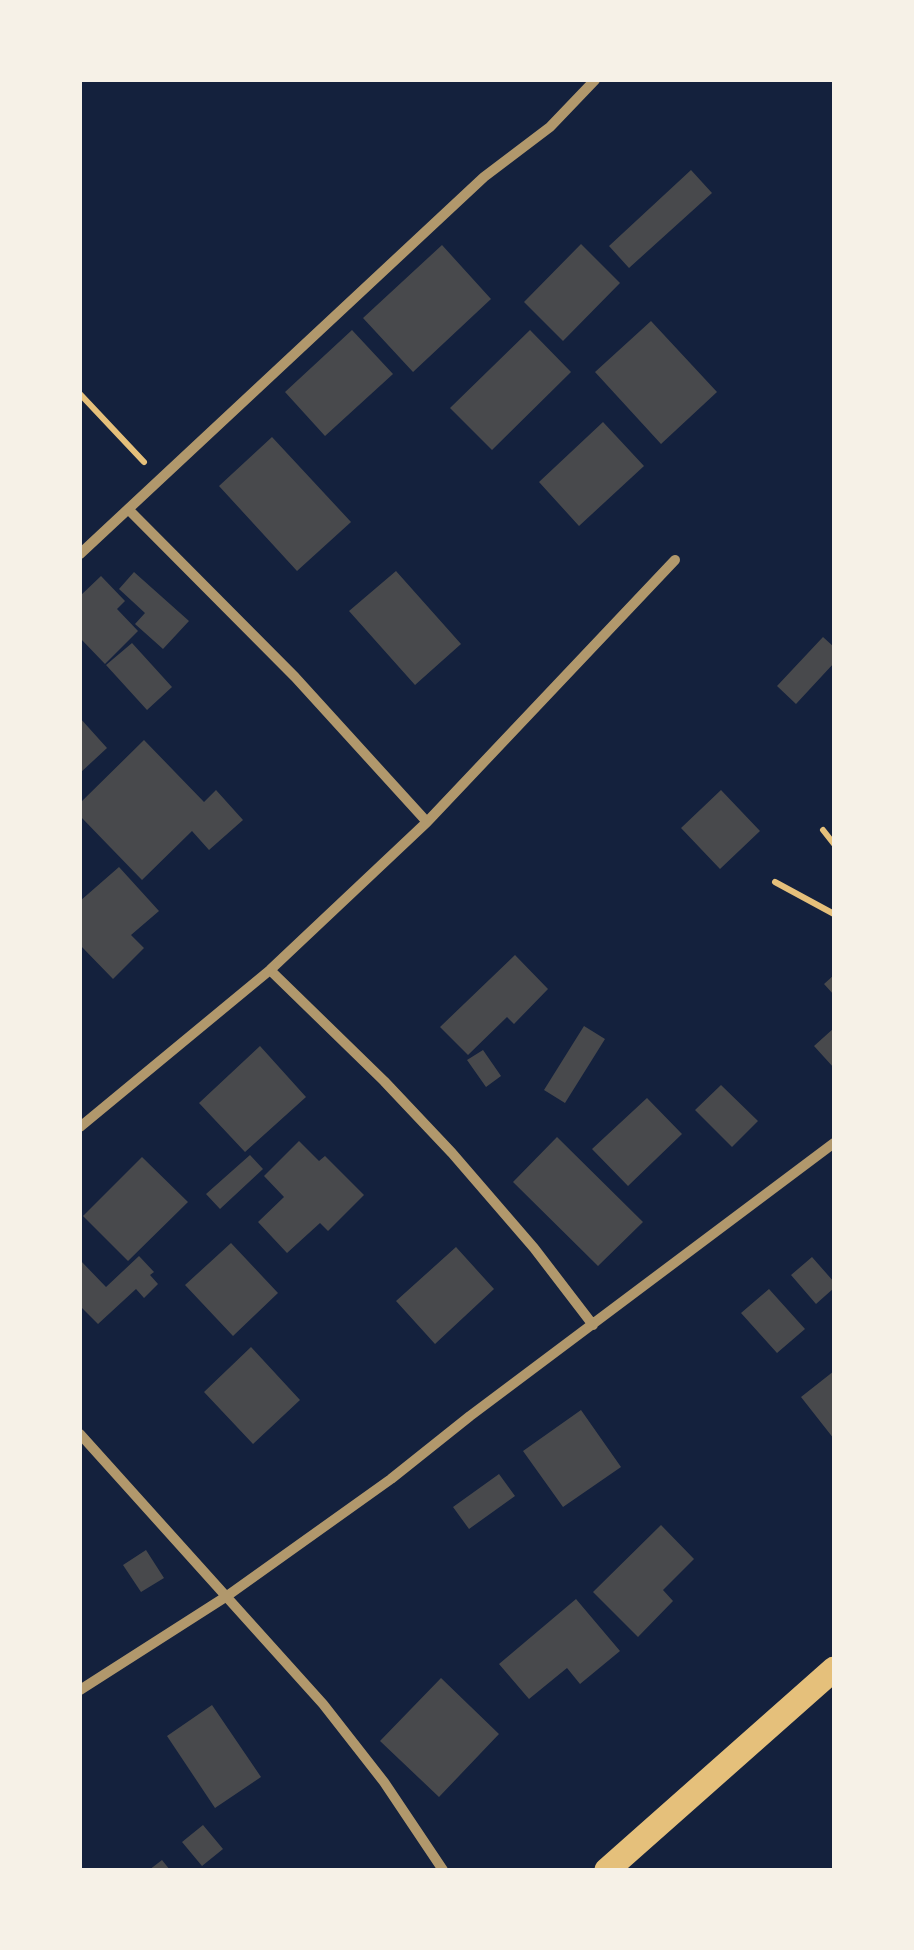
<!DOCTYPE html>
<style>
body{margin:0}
#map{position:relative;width:914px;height:1950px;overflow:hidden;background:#14213d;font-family:Helvetica,sans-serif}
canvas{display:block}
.frame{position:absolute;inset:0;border:82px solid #f6f1e7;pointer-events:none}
</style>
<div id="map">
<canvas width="914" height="1950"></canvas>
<div class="frame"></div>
</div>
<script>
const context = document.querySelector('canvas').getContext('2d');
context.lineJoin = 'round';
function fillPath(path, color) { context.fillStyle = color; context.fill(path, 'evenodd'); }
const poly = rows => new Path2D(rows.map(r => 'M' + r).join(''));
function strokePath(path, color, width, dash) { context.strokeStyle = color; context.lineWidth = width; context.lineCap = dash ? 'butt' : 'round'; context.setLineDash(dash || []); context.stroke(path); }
fillPath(poly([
 [691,170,712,193,629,268,609,246],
 [581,244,620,283,563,341,524,302],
 [442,245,491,299,413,372,363,318],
 [651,321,717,392,661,444,595,372],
 [352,330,393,374,325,436,285,392],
 [530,330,571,372,492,450,450,408],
 [603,422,644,466,579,526,539,482],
 [272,437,351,522,297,571,219,486],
 [396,571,461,644,415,685,349,611],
 [134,572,189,621,163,649,135,624,145,613,119,589],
 [101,576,125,601,117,609,138,631,105,664,80,638,80,596],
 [823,637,834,647,834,663,796,704,777,686],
 [132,643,172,687,147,710,106,665],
 [80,718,107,748,80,773],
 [144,740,204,802,216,790,243,820,209,850,192,831,142,880,80,816,80,803],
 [721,790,760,831,720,869,681,828],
 [119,867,159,911,131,935,144,948,113,979,80,945,80,901],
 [515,955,548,989,514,1024,507,1017,468,1055,440,1027],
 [834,975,834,995,824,984],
 [584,1026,605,1039,565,1103,544,1090],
 [834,1028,834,1068,814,1046],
 [260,1046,306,1097,245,1152,199,1103],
 [483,1050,501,1076,486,1087,467,1060],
 [721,1085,758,1121,732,1147,695,1110],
 [647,1098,682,1134,628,1186,592,1149],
 [557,1137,643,1222,598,1266,513,1182],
 [299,1141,319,1161,325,1156,364,1195,328,1231,320,1223,287,1253,258,1222,284,1197,264,1176],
 [250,1155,263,1169,220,1209,206,1194],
 [142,1157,188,1202,128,1261,83,1216],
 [231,1243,278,1293,233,1336,185,1285],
 [456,1247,494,1289,435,1344,396,1301],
 [139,1256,154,1272,150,1275,158,1284,144,1298,136,1289,98,1324,80,1306,80,1260,106,1287],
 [812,1257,834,1282,834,1288,816,1304,791,1275],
 [769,1289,805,1329,777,1353,741,1313],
 [251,1347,300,1400,253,1444,204,1392],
 [834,1371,834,1439,801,1397],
 [581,1410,621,1467,563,1507,523,1451],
 [499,1474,515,1496,469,1529,453,1507],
 [661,1525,694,1559,663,1590,673,1601,638,1637,593,1592],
 [146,1550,164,1578,141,1592,123,1565],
 [576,1599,620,1651,580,1684,567,1668,529,1699,499,1664],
 [441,1678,499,1734,439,1797,380,1741],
 [212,1705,261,1777,215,1808,167,1736],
 [203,1825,223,1849,202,1866,182,1842],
 [162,1860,170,1870,149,1870]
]), '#48494c');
strokePath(poly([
 [80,394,144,462],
 [823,830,834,844],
 [775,882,834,914]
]), '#e5c07b', 6);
strokePath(poly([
 [128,509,295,677,427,822],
 [80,554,484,177,550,127,595,80],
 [270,970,384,1081,452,1153,534,1248,593,1325],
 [80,1127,270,970,427,822,675,560],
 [80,1434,323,1704,384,1782,443,1870],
 [80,1690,227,1596,391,1479,470,1416,834,1143]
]), '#b1986c', 10);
strokePath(poly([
 [607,1870,834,1669]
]), '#e5c07b', 25);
</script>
